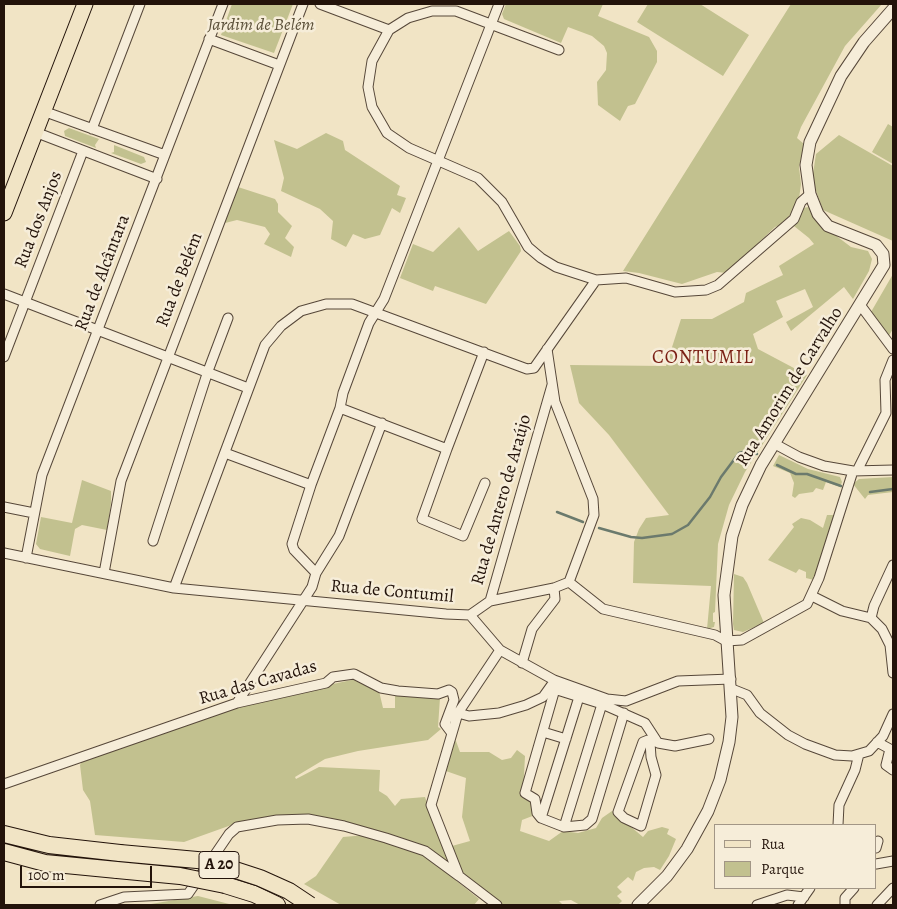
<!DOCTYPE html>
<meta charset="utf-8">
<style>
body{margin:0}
#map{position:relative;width:897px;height:909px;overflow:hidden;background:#f1e4c5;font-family:Alegreya,serif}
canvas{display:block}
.frame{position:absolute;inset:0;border:5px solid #23130a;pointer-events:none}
.legend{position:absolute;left:714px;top:824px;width:162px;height:65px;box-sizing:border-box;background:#f6edd9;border:1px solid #a29686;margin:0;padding:6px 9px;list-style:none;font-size:15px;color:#23130a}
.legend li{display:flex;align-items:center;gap:10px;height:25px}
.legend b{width:25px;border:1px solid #a29686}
.scale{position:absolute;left:20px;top:866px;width:132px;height:22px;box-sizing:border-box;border:2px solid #23130a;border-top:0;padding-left:6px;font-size:15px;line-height:18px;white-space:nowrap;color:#23130a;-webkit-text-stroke:4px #f6edd9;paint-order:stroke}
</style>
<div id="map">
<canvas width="897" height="909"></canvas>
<div class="frame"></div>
<ul class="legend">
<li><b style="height:6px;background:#f1e4c5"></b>Rua</li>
<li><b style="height:14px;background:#c2c18f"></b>Parque</li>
</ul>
<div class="scale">100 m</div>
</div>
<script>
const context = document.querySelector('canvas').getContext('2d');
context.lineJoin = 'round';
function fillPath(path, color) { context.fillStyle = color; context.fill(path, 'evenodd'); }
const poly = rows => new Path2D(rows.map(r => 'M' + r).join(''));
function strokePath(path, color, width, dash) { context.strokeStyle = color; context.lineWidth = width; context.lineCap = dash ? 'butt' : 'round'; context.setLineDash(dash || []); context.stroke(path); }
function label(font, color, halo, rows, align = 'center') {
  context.font = font + ' Alegreya,serif'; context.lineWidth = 5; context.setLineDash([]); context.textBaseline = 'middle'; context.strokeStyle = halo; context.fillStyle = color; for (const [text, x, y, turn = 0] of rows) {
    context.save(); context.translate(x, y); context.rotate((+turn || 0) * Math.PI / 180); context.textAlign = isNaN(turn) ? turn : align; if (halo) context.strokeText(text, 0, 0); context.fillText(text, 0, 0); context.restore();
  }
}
fillPath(poly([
 [232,4,293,4,274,53,221,35],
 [506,4,603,4,598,16,649,37,657,51,657,62,635,104,628,106,620,121,598,105,597,82,606,70,607,53,604,46,592,36,568,27,561,43,504,19,502,14],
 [648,4,700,4,749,35,723,76,637,22],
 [791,4,882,4,845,46,801,127,797,138,804,144,799,167,801,184,798,206,781,225,775,227,727,273,717,272,682,284,639,273,623,271],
 [888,124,893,127,893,164,872,152],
 [69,128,99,139,95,145,96,148,65,136,64,131],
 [326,133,343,141,345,150,400,186,397,195,406,198,400,213,392,208,380,235,365,239,353,234,346,247,331,239,333,221,320,209,281,191,284,178,274,140,297,149],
 [839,135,893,166,893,241,823,210,812,180,816,154],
 [114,145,144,157,146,162,141,164,111,153,114,152],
 [238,187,275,199,278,204,278,212,292,226,285,238,294,247,291,257,264,244,270,234,265,227,237,220,225,223],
 [809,207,814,219,851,247,868,251,872,259,869,271,853,299,844,287,791,331,786,322,813,307,805,289,776,301,783,317,753,334,758,349,807,375,745,472,729,505,718,544,715,612,713,613,713,622,715,622,714,627,707,629,711,586,633,583,634,542,639,529,646,518,669,515,609,435,579,403,570,365,666,366,681,319,712,319,744,302,746,293,783,275,779,266,814,244,809,238,794,226,803,208],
 [459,227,478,251,509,231,520,246,521,251,486,304,435,286,433,291,400,278,413,244,433,252],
 [893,274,893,329,888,337,871,312],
 [779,455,808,469,840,477,842,482,840,487,826,482,823,490,816,488,813,492,799,494,795,498,792,496,794,483,790,473,773,466],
 [893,477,893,492,868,495,865,499,853,484,859,479],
 [82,480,111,491,111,503,107,530,82,525,75,529,70,556,40,549,36,544,41,517,72,523],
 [827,515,834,515,814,580,806,578,806,572,799,569,796,573,768,560,794,527,792,524,801,518,810,520,823,528],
 [734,574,743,577,747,583,764,623,743,632,734,630,733,624],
 [356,679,379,691,383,708,395,708,395,693,433,696,440,698,438,727,441,729,428,740,358,751,325,759,295,777,296,779,319,767,380,770,379,791,387,796,395,806,401,799,425,797,449,863,427,849,354,824,309,815,285,815,237,823,184,842,95,835,90,801,83,790,80,765,84,757,237,705],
 [456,741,460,752,489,752,502,760,511,758,517,750,525,756,523,795,533,800,535,815,522,820,520,831,549,841,563,831,578,833,596,828,602,818,612,811,643,837,648,831,662,827,669,829,667,834,676,839,669,856,660,870,654,867,644,868,636,872,633,881,628,877,617,887,622,892,617,896,622,901,618,905,580,905,571,900,559,901,563,905,502,905,464,876,452,846,470,841,462,817,466,778,443,770,452,742],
 [366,835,422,853,479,899,474,905,341,905,304,884,316,876,343,837],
 [198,896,233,905,128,905,151,904]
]), '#c2c18f');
strokePath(poly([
 [777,465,796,474,807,474,841,486],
 [870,492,893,489],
 [557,512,583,522],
 [599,528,631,537,642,538,672,534,688,525,710,497,721,477,739,453,747,451,757,454]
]), '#6b7a6d', 2.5);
const minor = poly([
 [320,4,389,30],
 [209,39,279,65],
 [559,50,456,11,432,11,408,18,389,30,372,61,368,87,372,107,387,133,409,148,478,178,502,202,528,247,541,258,556,267,596,280,626,278,675,292,706,290,718,285,794,219,801,202,810,194],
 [43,111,165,155],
 [92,129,140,4],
 [35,132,157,179],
 [4,294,248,388],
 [861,306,893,349],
 [547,349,555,402,593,499,594,515,569,582],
 [4,357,83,151],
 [340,408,343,393,369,323,384,299,499,4],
 [775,444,799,457,824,466,853,471,893,470],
 [447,449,422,519,463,536,485,483],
 [225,453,311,485,340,408,447,449,484,352],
 [857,471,886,413,885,380,893,360],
 [311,485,292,544,294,550,316,573],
 [4,507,34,513],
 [153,541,208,371,228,318],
 [4,553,174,588,446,614,470,615,500,650,554,680,607,699,626,701,678,681,731,679],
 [26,558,42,475,223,4],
 [104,573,121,481,303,4],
 [174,588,265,345,281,326,301,311,326,304,352,304,527,369,534,368,596,280],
 [812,596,842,611,871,618,882,629,890,645,893,673],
 [490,601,554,588,569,582,603,609,715,635,726,641,742,640,807,604,819,578,853,471],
 [470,615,490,601,552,385],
 [871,618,874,606,893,565],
 [522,663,532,629,555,599,554,588],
 [551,688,602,704,645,723,658,743,675,746,709,739],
 [555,689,525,793,535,799,537,813,541,818,579,697],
 [732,689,747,695,760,713,788,735,805,744,835,755,852,756,869,751,883,736,893,714],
 [237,703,312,587,316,573,339,536,382,423],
 [602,704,564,827,585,825,592,819,624,713],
 [458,713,469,716,499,713,526,705,543,697,553,683],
 [543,732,566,739],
 [650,742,648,740,643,742,618,812,624,818,641,826,656,775,651,757,650,742,654,738],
 [877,742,890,749,886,765,893,770],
 [4,784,237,703,326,683,333,677,354,674,381,688,398,691,438,694,449,690,452,692,454,700,445,724,451,732],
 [541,818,564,827],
 [838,825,839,805,855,770,859,754],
 [876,848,878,841],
 [876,864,893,861],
 [100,905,124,897,188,894,229,834,237,827,277,820,308,819,344,826,386,838,425,851,459,876],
 [497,905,459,876,431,805,458,713,500,650],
 [757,905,787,895,804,897],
 [798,905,810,888],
 [845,905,845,898,854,888],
 [877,905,893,888]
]);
const tertiary = poly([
 [638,905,667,876,687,849,708,811,720,780,729,742,732,717,724,595,732,536,742,505,761,465,884,265,883,254,876,245,828,226,818,214,810,194,806,165,810,142,841,76,864,42,893,9]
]);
const primary = poly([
 [4,213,85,4]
]);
const motorway = poly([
 [4,834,49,845,120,853],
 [4,852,45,863,117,870],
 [225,885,254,894,277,905]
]);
strokePath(minor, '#564739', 11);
strokePath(tertiary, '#564739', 13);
strokePath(primary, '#23130a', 17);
strokePath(motorway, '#23130a', 18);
strokePath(minor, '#f6edd9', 9);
strokePath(tertiary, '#f6edd9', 11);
strokePath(primary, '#f1e4c5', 15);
strokePath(motorway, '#f1e4c5', 16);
const motorwayBridge = poly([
 [120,853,208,861,260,878,289,891,310,905],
 [117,870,180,876,225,885]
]);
strokePath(motorwayBridge, '#23130a', 18, []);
strokePath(motorwayBridge, '#f1e4c5', 16);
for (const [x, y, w] of [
 [219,865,40]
]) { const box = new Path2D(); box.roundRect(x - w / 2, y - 13.5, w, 27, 4); context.fillStyle = '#f6edd9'; context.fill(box); strokePath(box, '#23130a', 1); }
label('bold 16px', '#23130a', null, [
 ["A 20",219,865]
]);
label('italic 18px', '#5b5039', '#f6edd9', [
 ["Jardim de Belém",261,26]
]);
label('18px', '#23130a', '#f6edd9', [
 ["Rua dos Anjos",39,220,-69],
 ["Rua de Alcântara",103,273,-69],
 ["Rua de Belém",180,280,-69],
 ["Rua Amorim de Carvalho",790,387,-58],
 ["Rua de Antero de Araújo",502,500,-74],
 ["Rua de Contumil",392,592,5],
 ["Rua das Cavadas",258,683,-16]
]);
context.letterSpacing = '1px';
label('19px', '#7a1f14', '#f6edd9', [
 ["CONTUMIL",703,358]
]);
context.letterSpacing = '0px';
</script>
